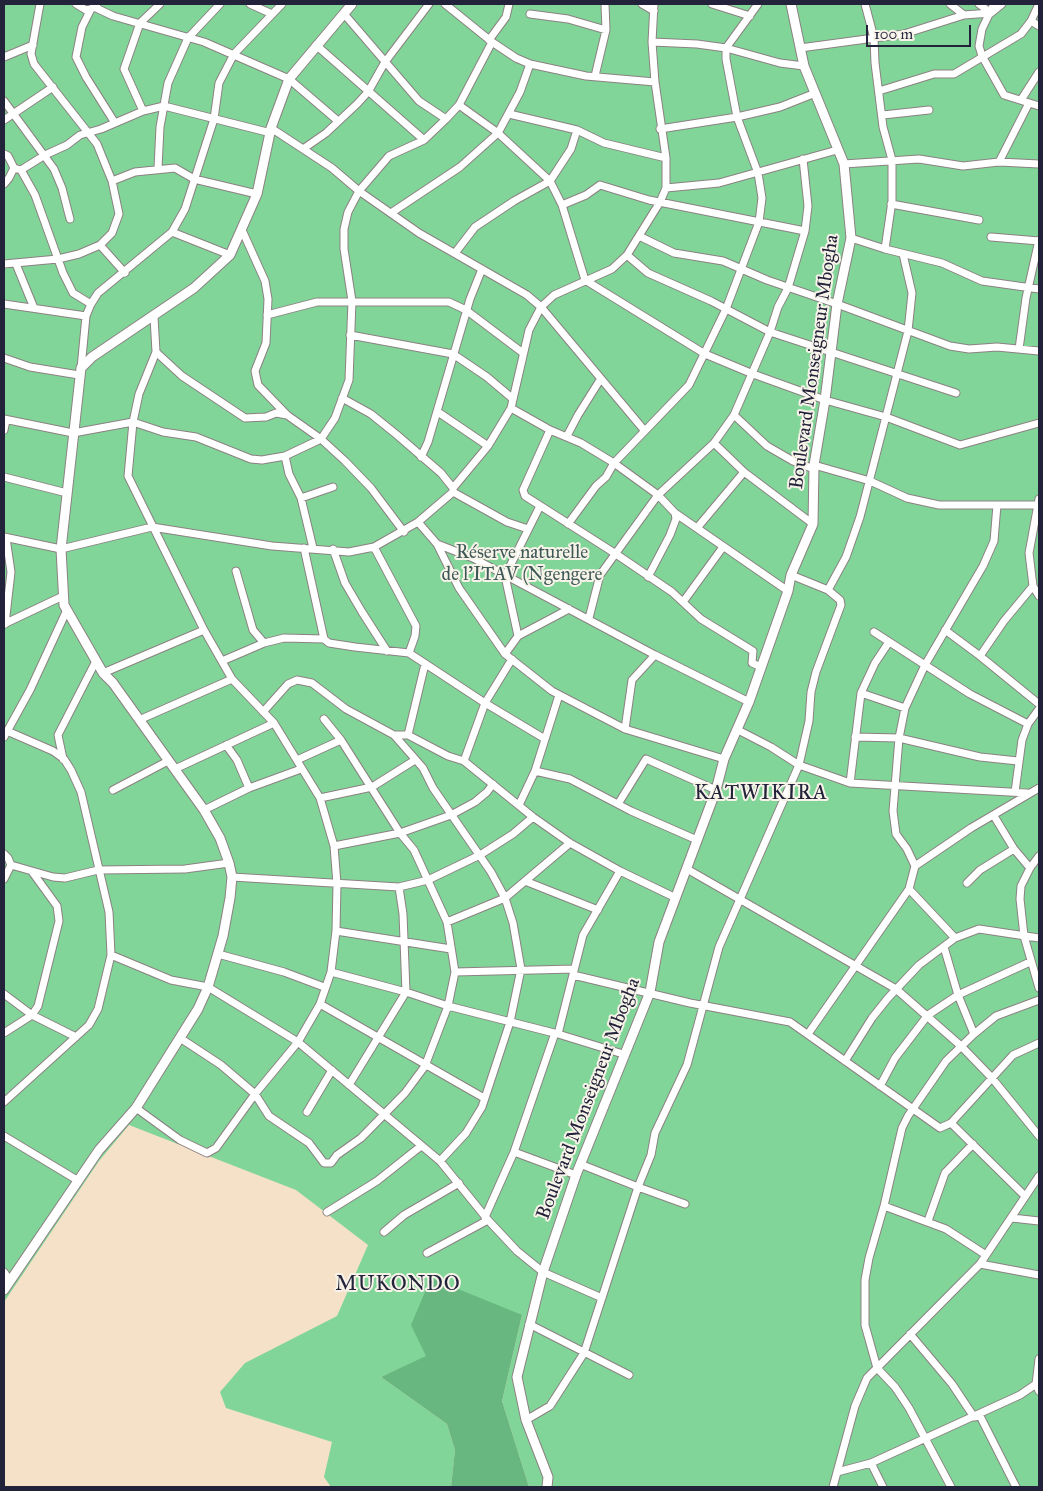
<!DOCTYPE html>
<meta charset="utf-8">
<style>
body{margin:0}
#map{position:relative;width:1043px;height:1491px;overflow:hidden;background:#f5e0c8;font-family:"IM FELL Great Primer",serif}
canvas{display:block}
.frame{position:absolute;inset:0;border:5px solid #22223b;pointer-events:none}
.scale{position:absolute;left:866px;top:25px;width:105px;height:22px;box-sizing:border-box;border:2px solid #22223b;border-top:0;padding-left:6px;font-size:15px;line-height:18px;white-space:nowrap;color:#22223b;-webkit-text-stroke:4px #f7f3e8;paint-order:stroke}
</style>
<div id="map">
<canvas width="1043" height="1491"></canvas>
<div class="frame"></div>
<div class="scale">100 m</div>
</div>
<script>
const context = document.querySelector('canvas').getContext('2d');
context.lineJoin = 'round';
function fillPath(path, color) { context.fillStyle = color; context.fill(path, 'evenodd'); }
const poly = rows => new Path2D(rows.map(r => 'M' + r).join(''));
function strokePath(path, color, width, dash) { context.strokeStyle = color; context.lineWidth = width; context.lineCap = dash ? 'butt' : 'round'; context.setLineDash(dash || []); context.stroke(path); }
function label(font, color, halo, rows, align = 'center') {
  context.font = font + ' "IM FELL Great Primer",serif'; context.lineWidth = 4; context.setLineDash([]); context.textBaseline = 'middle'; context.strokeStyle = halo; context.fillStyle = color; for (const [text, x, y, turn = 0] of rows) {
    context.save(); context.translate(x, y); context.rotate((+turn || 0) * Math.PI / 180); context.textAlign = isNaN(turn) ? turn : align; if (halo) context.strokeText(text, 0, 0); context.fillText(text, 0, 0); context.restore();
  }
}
fillPath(poly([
 [4,4,1039,4,1039,1487,529,1487,502,1401,522,1315,381,1377,447,1424,455,1450,451,1487,331,1487,324,1477,332,1442,226,1408,220,1392,245,1363,337,1316,368,1245,296,1190,129,1125,99,1161,4,1302]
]), '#81d598');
fillPath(poly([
 [431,1278,522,1315,502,1401,529,1487,451,1487,455,1450,447,1424,381,1377,426,1356,411,1325]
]), '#68b680');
const minor = poly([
 [76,4,86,10,91,9],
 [97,4,91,9,82,27,76,57,86,77,115,123],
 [250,4,272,14],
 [445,4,492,42,516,58,530,64,586,76,655,82],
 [642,4,654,11],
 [712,4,750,16],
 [950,4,964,15,991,13],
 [979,4,991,13,1002,4],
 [994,4,982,29,979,46,982,56,1004,95,1039,106],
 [94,7,113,16,204,42,289,79,338,121],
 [530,14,568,19,606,30],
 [345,15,419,101,446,119,459,105,492,42],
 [1031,21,1039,26],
 [489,40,506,17,509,4],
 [652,42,697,44,726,48,780,63,804,66],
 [316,45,424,140],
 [800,48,904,34,964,15],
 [4,57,33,45],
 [595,76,606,30,605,4],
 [879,91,934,74,954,74,1021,34,1031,21,1039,4],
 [1021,100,1039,72],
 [4,101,54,169,62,188,70,219],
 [459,105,498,133,550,181,562,205,585,280,705,354,753,374,825,400,886,417,960,445,1039,423],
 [143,111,124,69,140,23,160,4],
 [509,114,577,130,604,143,666,158],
 [883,115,929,110],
 [4,120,53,87],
 [271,128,332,168,359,191,419,233,527,295,541,307,644,430],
 [660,129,737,117,780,107,813,94],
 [303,149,326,133,357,104,368,92,385,62,429,4],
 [4,154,8,156,14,168,21,170,35,195,63,273,73,293,91,304],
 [999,162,1029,103],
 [844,164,919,159,963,166,999,162,1039,164],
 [158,168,160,127,168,83,188,38,220,4],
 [21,170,45,155,67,145,80,135,101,129,143,111,164,106,271,133],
 [112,181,135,172,175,168,194,179,257,194],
 [4,184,9,178,14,168],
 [666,188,719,183,837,150],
 [891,204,979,220],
 [562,205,586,195,600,185,649,200,805,231],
 [391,213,460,167,498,133,520,92,530,64],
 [242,230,265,281,268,299,266,343,255,371,258,385,287,415,321,439,345,461,371,488,404,532],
 [172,232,230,255],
 [639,236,674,253,723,261,767,280,837,304,950,346,969,349,997,347,1039,351],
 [991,237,1039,241],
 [851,238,885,249,892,201,892,160,883,127,875,63,874,38,865,4],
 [100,245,125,273],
 [885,249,942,263,982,281,1039,289],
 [455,253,475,227,514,201,550,181,571,149,577,130],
 [627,255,648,273,711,301,770,332,956,393],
 [4,264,58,259,79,254,100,245,112,233,119,214,112,181,97,144,34,64,31,54,40,4],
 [16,264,34,308],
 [4,304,86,316],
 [267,315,317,302,449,302,466,310,523,353],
 [350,335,453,354,487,377,513,399],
 [1019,349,1026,298,1039,240],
 [156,352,182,376,245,418,266,417,276,413,287,415],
 [4,358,30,367,79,375],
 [81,368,86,316,91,304,98,293,172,232,185,209,214,119,219,83,234,54,282,4],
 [342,398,371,414,397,435,441,473,453,488],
 [511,408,550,430,581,443,614,463,658,495,675,513,788,591],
 [438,412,488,446],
 [734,415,767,446,793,461,814,469],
 [4,419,73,433,133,422,163,432,196,437,251,459,262,460,285,456],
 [4,430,6,420],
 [550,430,523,490,525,496,616,554,672,592,701,619,753,651,752,663,761,667],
 [567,436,578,415,600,380],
 [714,443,744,472,813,524],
 [421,457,428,442,470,299,482,269],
 [814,465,870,481,907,498,939,505,1039,505],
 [4,477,67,493],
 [453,492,507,522,528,529],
 [301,498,333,487],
 [1039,499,1029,553,1033,586,1039,596],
 [418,522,437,544,473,558,655,655,749,702],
 [568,524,596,486,606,477,614,463,689,385,726,309,759,222,762,198,758,173,737,117,726,59,726,48,758,4],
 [697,528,744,472],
 [4,537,61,549,152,527,272,546,349,552,374,547,418,522,453,492,453,488,488,446,511,408,529,330,541,307,554,295,612,269,627,255,660,202,666,188,666,158,655,82,652,42,654,4],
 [437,544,459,588,505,654,552,691,625,729,724,759],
 [374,547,416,626,415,636,409,653],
 [304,548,324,639],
 [313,548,301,498,289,474,285,456,321,439,335,418,349,380,352,301,344,249,344,229,348,212,359,191,389,156,424,140,446,119],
 [333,549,345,583,362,612,387,651],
 [236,571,253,630,264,643],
 [648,577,670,535,676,519,675,513],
 [828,590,846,557,860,517,908,331,912,293,903,254],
 [683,602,723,547],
 [589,618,600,575,658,495,714,443,734,415,770,332,778,307,788,288,805,231,808,206,803,159],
 [4,624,63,596],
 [5,624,11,572,6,538],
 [945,630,980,656,1039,704],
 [874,632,970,694,1028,724],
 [518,636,505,576,540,506],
 [505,654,518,636,569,609],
 [980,656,1004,621,1033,586],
 [222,661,264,643,284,638,324,639,329,643,355,647,409,653,485,703,545,739],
 [103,673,204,630],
 [861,693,905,708],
 [263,712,288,684,297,680,312,683,346,709,394,735,408,735,448,756,464,761,533,817,570,843,620,871,676,898],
 [139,720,232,679],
 [625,729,632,680,655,655],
 [738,730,771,747,799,765,850,783,1027,793],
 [7,731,53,751,64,759,71,770,81,792,109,912,111,955,171,980,208,987,298,1042,440,1161,488,1220,517,1251,543,1272,602,1298],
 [394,735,423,768,433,788,491,872,505,898,513,923,521,969,510,1022,482,1107,466,1133,440,1161],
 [408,735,425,664],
 [4,737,30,690,66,612],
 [855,737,899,738,980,757,1018,761],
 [226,745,237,760,249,788],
 [63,759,58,735,96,661],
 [297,760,341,740],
 [464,761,485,703,512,659],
 [175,769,274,723],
 [535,771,570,779,631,811,697,840],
 [850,783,861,693,875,663,889,642],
 [113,790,168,761],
 [1015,792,1022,740,1028,724,1039,709],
 [320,798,372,787,415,760],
 [618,804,646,759,716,790],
 [519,805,535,771,559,695],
 [204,810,249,788,301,769],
 [994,816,1014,849,1030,868],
 [334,846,400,833,451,815,475,802,487,792,493,784],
 [4,854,8,858,11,865,53,877,65,878,98,870,185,869,229,863],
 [1039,856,1030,868,1021,886,1020,899,1024,936,1039,988],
 [915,866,907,849,896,834,893,811,899,738,905,708,925,665,983,566,994,541,997,505],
 [687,869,896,989,961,1046,992,1078,1039,1136],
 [232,877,399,887,428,880,480,855,513,834,533,817],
 [4,879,11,865],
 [525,881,598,910],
 [967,883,980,870,1014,849],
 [909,889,955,938],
 [447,922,505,898,570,843],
 [336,931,451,949],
 [944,947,958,995,974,1034],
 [218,954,284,972,324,987],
 [331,972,406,992,448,1006,558,1034,623,1054],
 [455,972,574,969],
 [573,975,690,1003,790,1022,940,1128,951,1123,1013,1055,1039,1043],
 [4,994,32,1015,76,1037],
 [320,1004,484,1098],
 [4,1033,32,1015,38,1006,59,921,57,906,33,873],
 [558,1034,583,935,620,871],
 [808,1034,909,889,915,866,971,828,1039,788],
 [180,1038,221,1065,255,1094,269,1116,309,1143,324,1163,331,1163,337,1155,361,1138,405,1093,425,1066,448,1006,455,972,447,922,414,850,400,833,341,740,324,719],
 [845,1061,872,1018,888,998,919,965,955,938,979,929,1039,938],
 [349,1085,406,992,403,914,399,887],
 [880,1086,895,1058,928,1015,958,995,1030,962],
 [4,1102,89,1025,98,1009,111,955],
 [136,1108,180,1140,207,1153,216,1148,255,1094,298,1042,320,1004,331,972,336,931,337,884,334,846,320,798,274,723,232,679,204,630,128,476,133,422,139,394,156,352,154,317],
 [307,1112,332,1070],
 [951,1123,1025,1196],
 [4,1136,77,1180],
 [514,1152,576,1175],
 [685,1204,638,1187,651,1155,655,1133,687,1065,719,947,799,765,809,721,811,692,816,672,841,605,840,600,828,590,791,575],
 [884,1206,946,1229,986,1255],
 [327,1212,377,1181,421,1146],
 [485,1217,514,1152,555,1033],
 [1012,1218,1039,1221],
 [928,1221,945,1173,973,1144],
 [384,1232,404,1215,459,1183],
 [427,1253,488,1220],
 [980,1264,1039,1275],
 [4,1272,10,1281],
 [529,1324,629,1375],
 [910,1334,952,1384,974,1417,980,1416,1016,1487],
 [1036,1384,1039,1391],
 [526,1420,550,1406,584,1353,638,1187,580,1164],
 [871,1463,883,1487],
 [837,1472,871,1463,1020,1395,1036,1384,1039,1359],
 [833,1487,855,1406,867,1378,980,1264,1039,1176],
 [951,1487,909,1408,895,1387,877,1368,865,1325,865,1280,869,1258,884,1206,902,1128,908,1116,946,1061,974,1034,996,1016,1039,1000]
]);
const tertiary = poly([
 [4,1290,99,1150,136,1108,198,1009,208,987,223,936,230,898,232,877,229,863,220,838,204,810,113,683,103,673,64,605,61,549,81,368,92,357,194,288,230,255,257,194,271,128,289,79,352,4],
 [547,1487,548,1477,526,1420,517,1377,543,1272,576,1175,650,992,659,942,716,790,724,759,749,702,788,591,791,575,813,524,814,465,825,400,837,304,851,238,844,164,804,66,791,4]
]);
strokePath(minor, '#8c8182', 9);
strokePath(tertiary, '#8c8182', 11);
strokePath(minor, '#fff', 7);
strokePath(tertiary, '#fff', 9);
label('19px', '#22223b', '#f7f3e8', [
 ["Boulevard Monseigneur Mbogha",815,362,-82],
 ["Boulevard Monseigneur Mbogha",589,1099,-69]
]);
label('19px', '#3e5857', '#f7f3e8', [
 ["Réserve naturelle",522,553],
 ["de l'ITAV (Ngengere",522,575]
]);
context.letterSpacing = '1px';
label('21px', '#22223b', '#f7f3e8', [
 ["KATWIKIRA",761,794],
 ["MUKONDO",398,1285]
]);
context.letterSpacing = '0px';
</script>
